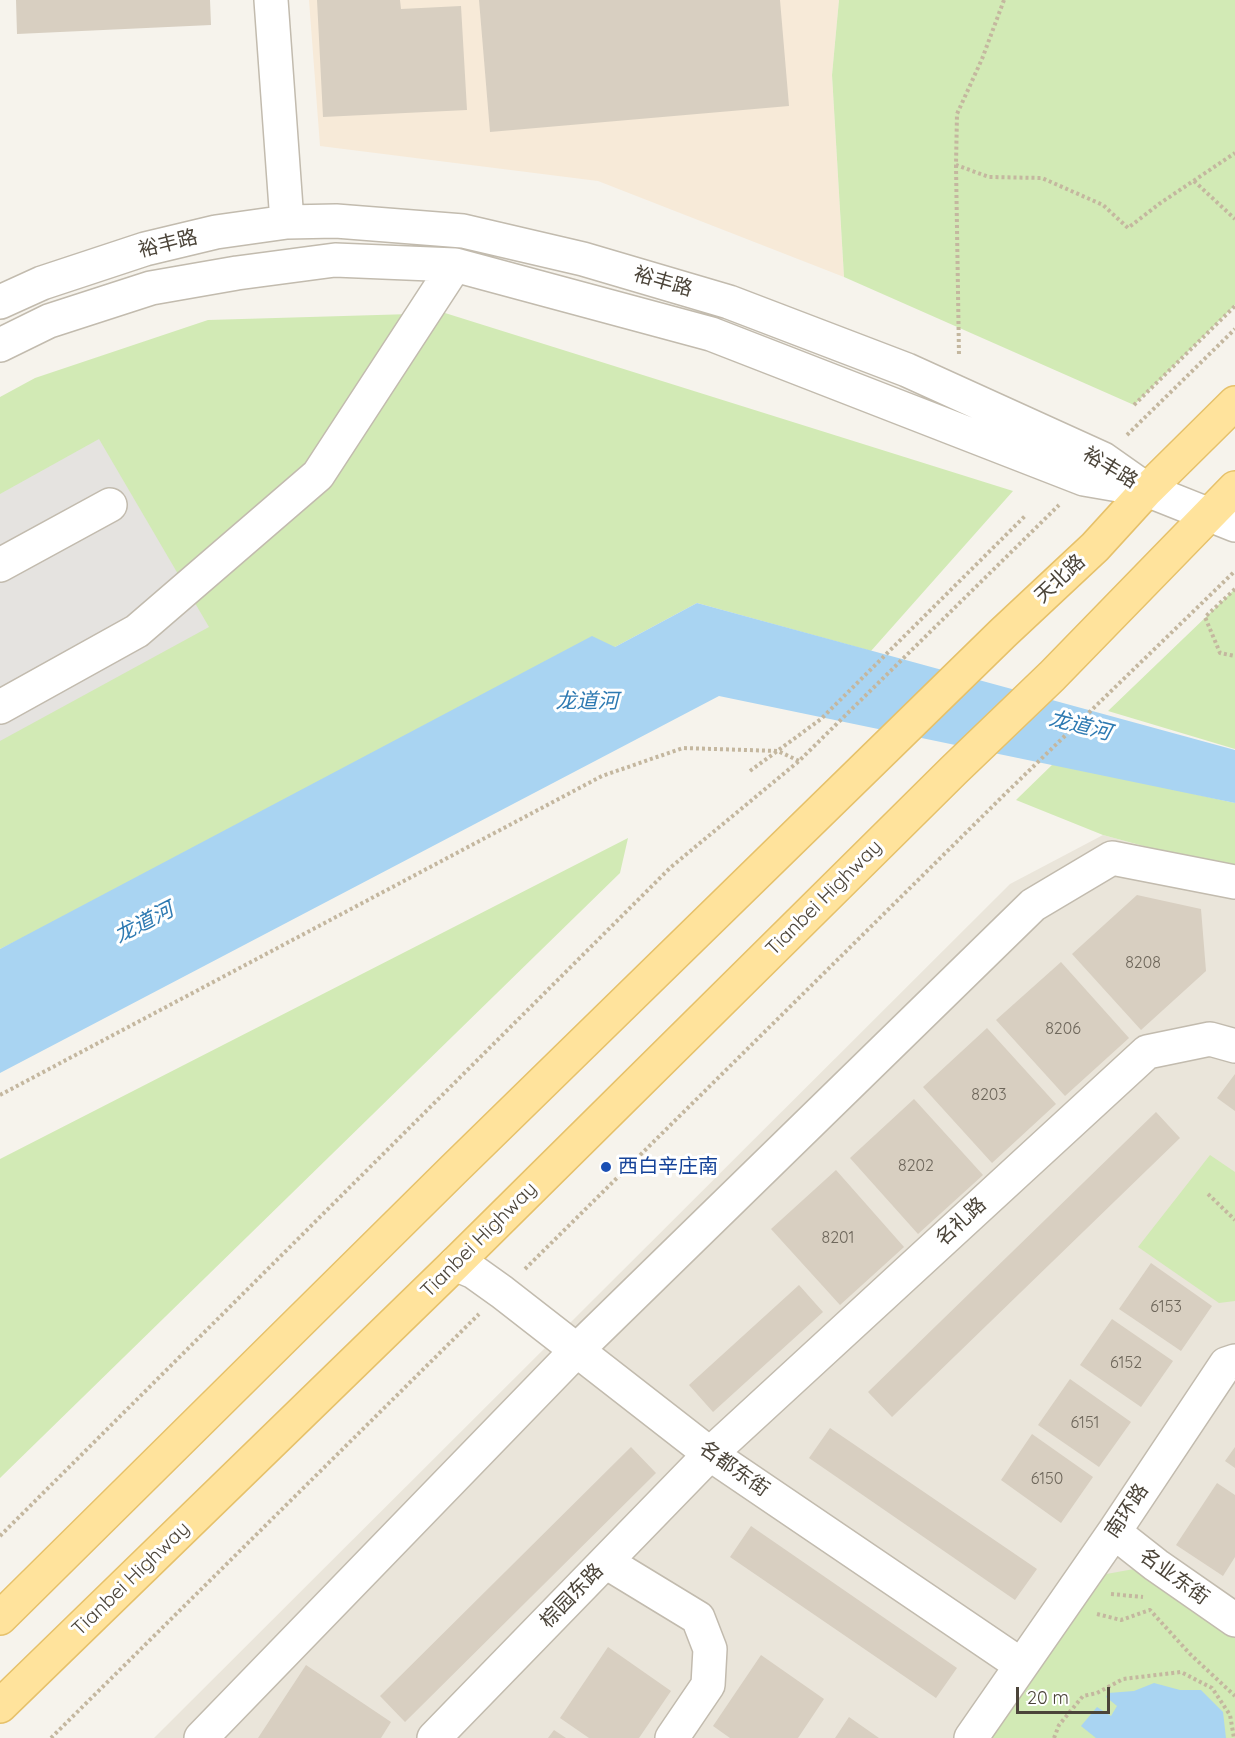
<!DOCTYPE html>
<meta charset="utf-8">
<style>
body{margin:0}
#map{position:relative;width:1235px;height:1738px;overflow:hidden;background:#f6f3ec;font-family:Quicksand,sans-serif}
canvas{display:block}
.scale{position:absolute;left:1016px;top:1687px;width:94px;height:27px;box-sizing:border-box;border:3px solid #4b4439;border-top:0;padding-left:8px;font-size:18px;line-height:21px;white-space:nowrap;color:#4b4439;-webkit-text-stroke:4px #fff;paint-order:stroke}
</style>
<div id="map">
<canvas width="1235" height="1738"></canvas>
<div class="scale">20 m</div>
</div>
<script>
const context = document.querySelector('canvas').getContext('2d');
context.lineJoin = 'round';
function fillPath(path, color) { context.fillStyle = color; context.fill(path, 'evenodd'); }
const poly = rows => new Path2D(rows.map(r => 'M' + r).join(''));
function strokePath(path, color, width, dash) { context.strokeStyle = color; context.lineWidth = width; context.lineCap = dash ? 'butt' : 'round'; context.setLineDash(dash || []); context.stroke(path); }
function label(font, color, halo, rows, align = 'center') {
  context.font = font + ' Quicksand,"Noto Sans SC",sans-serif'; context.lineWidth = 6; context.setLineDash([]); context.textBaseline = 'middle'; context.strokeStyle = halo; context.fillStyle = color; for (const [text, x, y, turn = 0] of rows) {
    context.save(); context.translate(x, y); context.rotate((+turn || 0) * Math.PI / 180); context.textAlign = isNaN(turn) ? turn : align; if (halo) context.strokeText(text, 0, 0); context.fillText(text, 0, 0); context.restore();
  }
}
fillPath(poly([
 [1103,835,1235,871,1235,1738,154,1738,1010,884]
]), '#eae5da');
fillPath(poly([
 [309,0,839,0,832,75,844,277,598,181,320,146]
]), '#f7ead8');
fillPath(poly([
 [839,0,1235,0,1235,305,1134,405,844,277,832,75],
 [445,313,1013,491,871,651,697,603,615,647,0,949,0,397,35,378,208,320],
 [1235,589,1235,749,1108,711],
 [1054,763,1235,803,1235,871,1103,835,1016,800],
 [628,838,620,873,0,1478,0,1159],
 [1210,1155,1235,1172,1235,1301,1219,1303,1138,1247],
 [1156,1565,1235,1620,1235,1738,971,1738,1079,1579]
]), '#d2eab5');
fillPath(poly([
 [99,439,209,627,0,741,0,494]
]), '#e5e3e0');
fillPath(poly([
 [697,603,1235,750,1235,803,719,696,0,1073,0,949,592,636,615,647],
 [1154,1683,1180,1690,1201,1690,1223,1712,1226,1738,1096,1738,1081,1726,1097,1707,1111,1716,1117,1706,1106,1697,1108,1693,1134,1691]
]), '#a9d4f2');
fillPath(poly([
 [16,0,210,0,211,25,17,34],
 [317,0,400,0,401,9,461,6,467,110,323,117],
 [479,0,780,0,789,106,490,132],
 [1137,895,1201,909,1206,971,1141,1030,1072,954],
 [1061,962,1129,1038,1065,1096,996,1020],
 [987,1028,1056,1104,992,1163,923,1087],
 [1235,1074,1235,1111,1217,1098],
 [914,1099,983,1175,918,1234,850,1158],
 [1156,1112,1180,1138,892,1417,868,1392],
 [836,1170,904,1247,840,1305,771,1229],
 [1151,1263,1212,1306,1181,1351,1119,1309],
 [799,1285,823,1312,713,1412,689,1385],
 [1112,1319,1173,1361,1141,1407,1080,1365],
 [1070,1379,1131,1422,1099,1467,1038,1425],
 [830,1428,1037,1569,1015,1600,809,1458],
 [1032,1434,1093,1477,1061,1523,1001,1480],
 [631,1447,656,1473,405,1722,380,1696],
 [1235,1447,1235,1468,1225,1461],
 [1217,1483,1235,1495,1235,1557,1223,1576,1176,1545],
 [751,1526,957,1668,936,1698,730,1557],
 [608,1647,671,1691,639,1738,589,1738,560,1718],
 [761,1655,824,1699,798,1738,730,1738,713,1726],
 [306,1665,391,1722,381,1738,258,1738],
 [849,1717,879,1738,835,1738],
 [554,1730,566,1738,548,1738]
]), '#d8cfc1');
const minor = poly([
 [271,0,287,222],
 [0,302,42,283,145,249,216,232,287,222,336,221,463,231,583,259,729,302,907,370,1103,459,1147,490,1235,525],
 [0,345,49,321,151,288,237,273,335,260,455,265,711,334,1084,479,1136,488],
 [0,565,110,505],
 [0,707,137,631,318,475,455,265],
 [455,1264,474,1272,502,1292,710,1454,1021,1665],
 [1114,1532,1156,1565,1235,1620],
 [606,1562,698,1618,710,1649,708,1685,672,1738],
 [201,1738,577,1350,1033,905,1112,858,1235,882],
 [434,1738,710,1454,1147,1052,1210,1039,1235,1046],
 [971,1738,1114,1532,1226,1364,1235,1361]
]);
const major = poly([
 [0,1618,453,1170,1003,633,1095,547,1147,490,1235,403],
 [0,1706,455,1264,954,770,1052,676,1235,488]
]);
strokePath(minor, '#c2bbae', 36);
strokePath(major, '#e6c16a', 36);
strokePath(poly([
 [1004,0,982,59,957,114,956,165,989,177,1042,178,1103,205,1128,228,1159,204,1235,153],
 [956,165,959,356],
 [1194,181,1235,219],
 [1134,405,1235,306],
 [1127,435,1235,329],
 [1235,589,1205,617,1220,653,1235,656],
 [750,771,821,719,1026,515],
 [0,1095,602,776,683,748,778,751,799,761],
 [1208,1194,1235,1220],
 [525,1269,1007,792,1235,571],
 [0,1536,671,867,799,761,1059,505],
 [1111,1594,1143,1597],
 [1097,1614,1121,1620,1150,1610,1190,1654,1235,1696],
 [51,1738,479,1314],
 [1054,1738,1059,1725,1083,1696,1097,1693,1123,1679,1181,1672,1212,1688,1230,1715,1234,1738]
]), '#c4b79f', 4, [3, 3]);
strokePath(minor, '#fff', 33);
strokePath(major, '#ffe39c', 33);
for (const [x, y, r, color] of [
 [606,1167,6,"#1a4fb4"]
]) { const dot = new Path2D(); dot.arc(x, y, r, 0, 2 * Math.PI); context.fillStyle = color; context.fill(dot); strokePath(dot, '#fff', 2); }
label('16px', '#6e675b', null, [
 ["8208",1143,963],
 ["8206",1063,1029],
 ["8203",989,1095],
 ["8202",916,1166],
 ["8201",838,1238],
 ["6153",1166,1307],
 ["6152",1126,1363],
 ["6151",1085,1423],
 ["6150",1047,1479]
]);
label('20px', '#4b4439', '#fff', [
 ["裕丰路",168,244,-14],
 ["裕丰路",663,282,16],
 ["裕丰路",1110,468,31],
 ["天北路",1060,579,-43],
 ["Tianbei Highway",824,898,-45],
 ["名礼路",961,1222,-43],
 ["Tianbei Highway",479,1240,-45],
 ["名都东街",734,1469,35],
 ["南环路",1127,1511,-56],
 ["名业东街",1174,1577,36],
 ["Tianbei Highway",131,1579,-44],
 ["棕园东路",572,1596,-46]
]);
label('20px', '#164399', '#fff', [
 ["西白辛庄南",618,1167]
], 'left');
label('italic 21px', '#2e7ab2', '#fff', [
 ["龙道河",587,702],
 ["龙道河",1080,726,14],
 ["龙道河",144,923,-27]
]);
</script>
